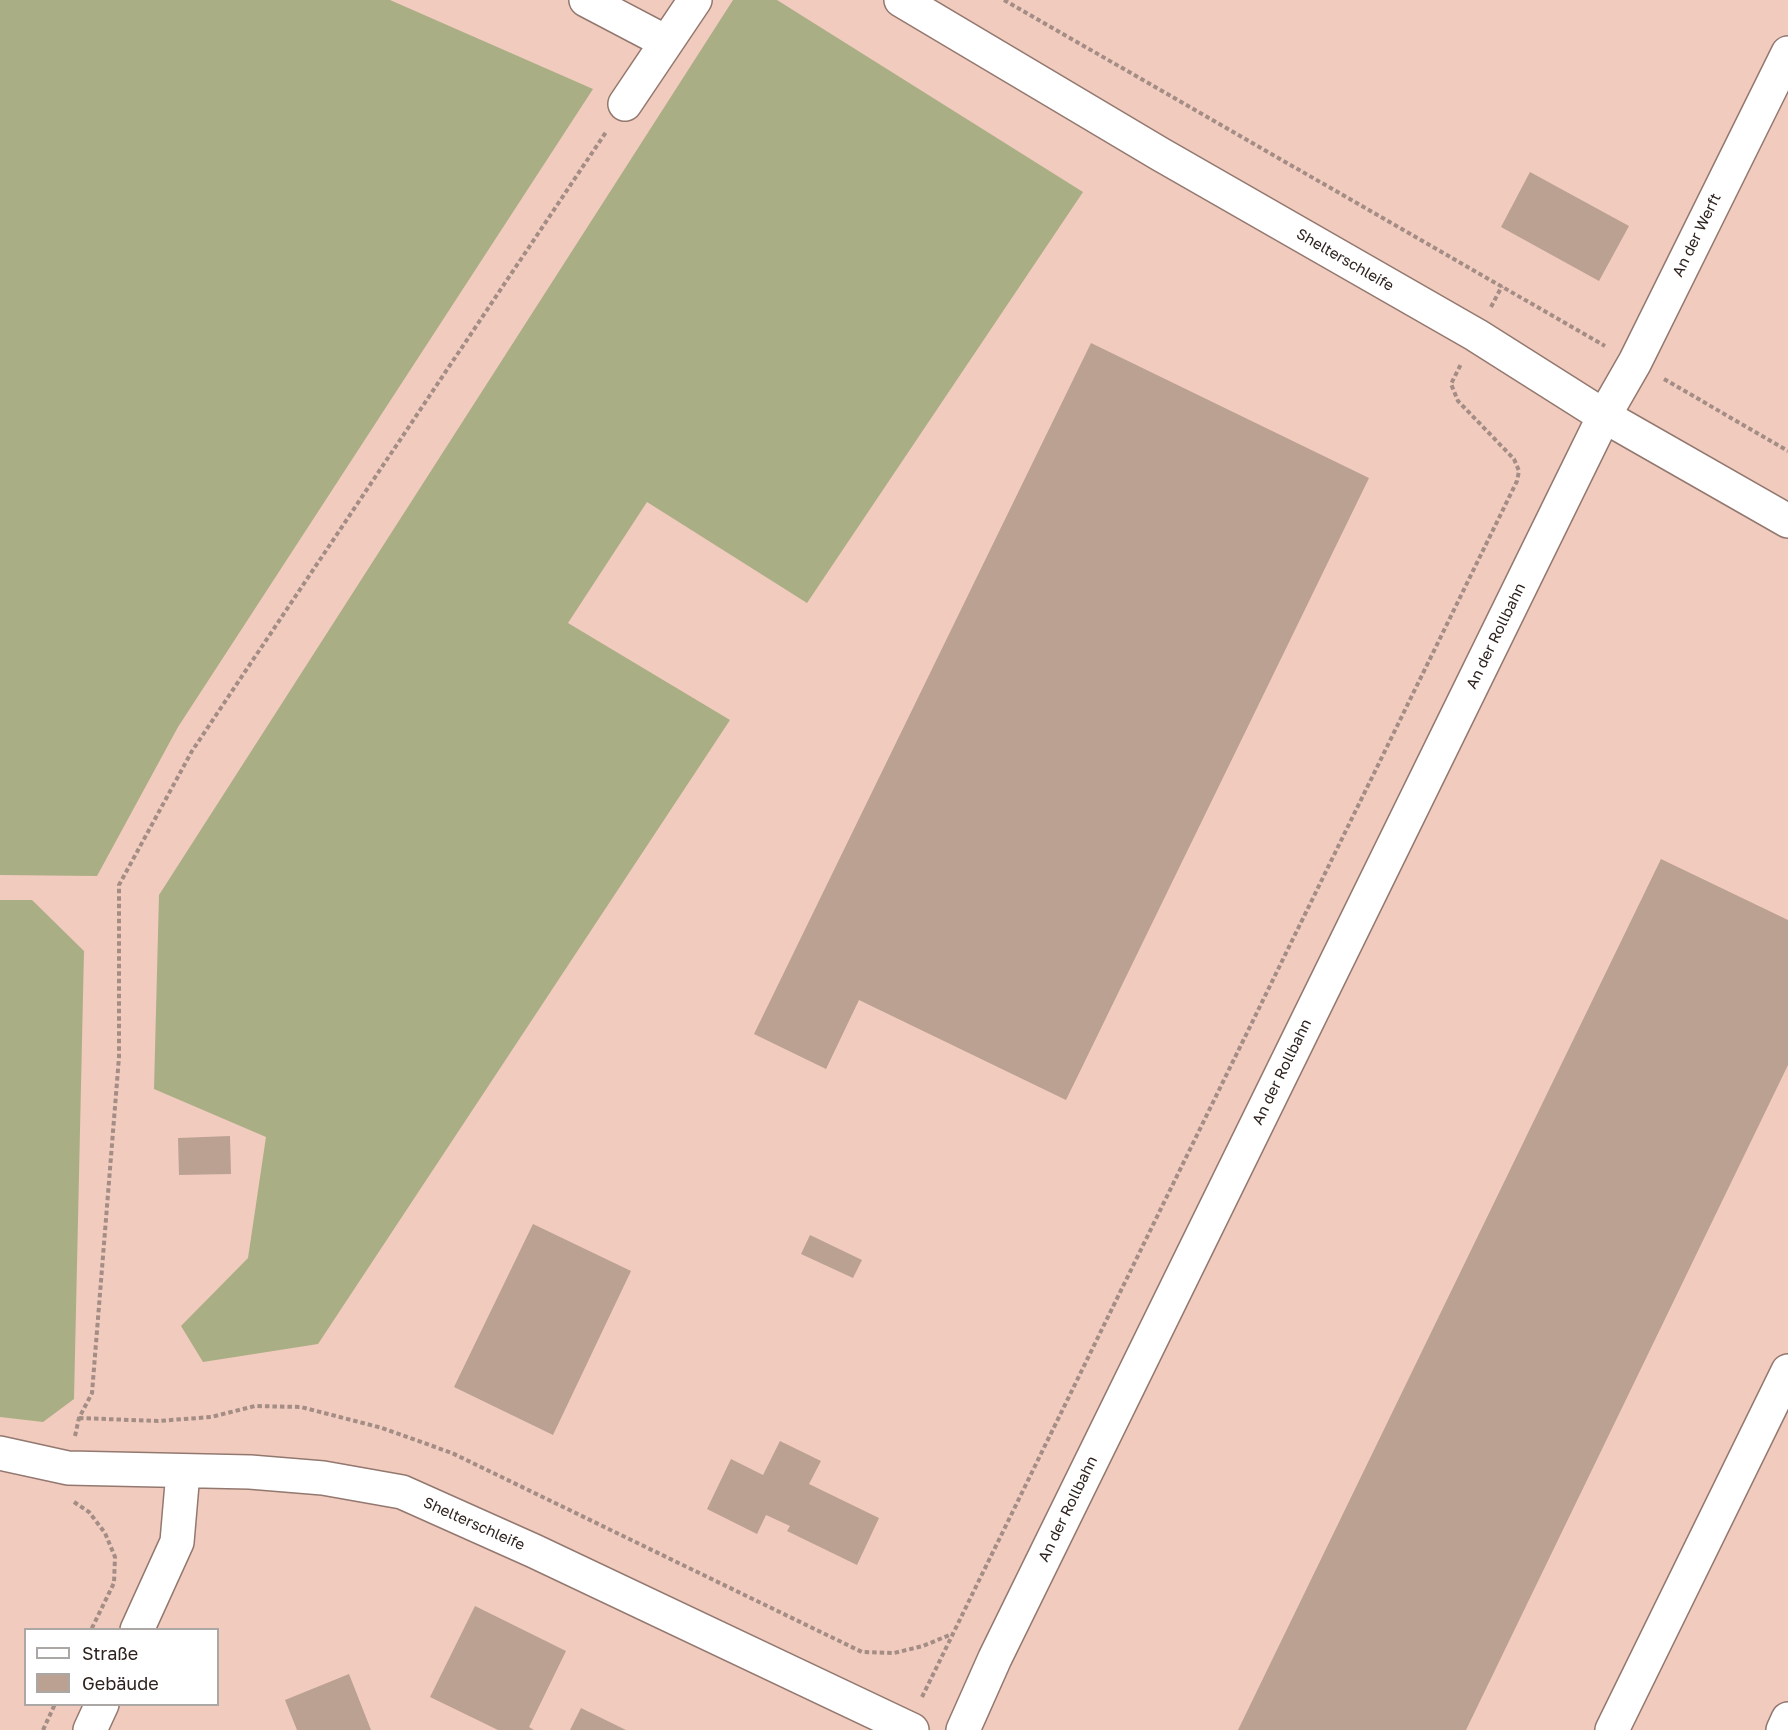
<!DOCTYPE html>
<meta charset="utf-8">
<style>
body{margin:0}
#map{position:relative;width:1788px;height:1730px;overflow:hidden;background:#f5d7cd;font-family:"Golos Text",sans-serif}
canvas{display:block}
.legend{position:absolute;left:24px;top:1628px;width:195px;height:78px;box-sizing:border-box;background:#fff;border:2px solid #aba7a5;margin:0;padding:8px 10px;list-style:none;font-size:18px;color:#2d221e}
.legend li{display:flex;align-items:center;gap:12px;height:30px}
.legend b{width:30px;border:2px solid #aba7a5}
</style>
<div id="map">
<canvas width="1788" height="1730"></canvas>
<ul class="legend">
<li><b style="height:8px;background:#fff"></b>Straße</li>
<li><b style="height:16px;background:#baa192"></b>Gebäude</li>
</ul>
</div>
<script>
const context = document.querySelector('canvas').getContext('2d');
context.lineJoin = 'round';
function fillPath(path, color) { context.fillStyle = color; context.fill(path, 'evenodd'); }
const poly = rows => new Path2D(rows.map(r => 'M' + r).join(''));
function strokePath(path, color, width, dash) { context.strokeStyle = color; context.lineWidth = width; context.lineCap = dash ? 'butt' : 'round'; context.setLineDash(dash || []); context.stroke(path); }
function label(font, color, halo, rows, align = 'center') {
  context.font = font + ' "Golos Text",sans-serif'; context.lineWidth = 6; context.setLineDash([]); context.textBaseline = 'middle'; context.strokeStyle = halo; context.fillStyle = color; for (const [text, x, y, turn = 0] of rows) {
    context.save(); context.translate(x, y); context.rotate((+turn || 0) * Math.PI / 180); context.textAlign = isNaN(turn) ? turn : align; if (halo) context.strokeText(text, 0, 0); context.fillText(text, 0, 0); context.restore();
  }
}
fillPath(poly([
 [0,0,1788,0,1788,1730,0,1730],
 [26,1630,218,1630,218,1704,26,1704]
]), '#f1cbbe');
fillPath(poly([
 [0,0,390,0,593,89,178,727,97,876,0,875],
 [733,0,777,0,1083,192,807,603,647,502,568,623,730,720,318,1344,203,1362,181,1326,248,1258,266,1137,154,1089,159,895],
 [0,900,32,900,84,951,74,1399,43,1422,0,1417]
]), '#aaae84');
fillPath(poly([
 [1530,172,1629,226,1599,281,1501,227],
 [1091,343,1369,478,1066,1100,859,1000,826,1069,754,1034],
 [1661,859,1788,920,1788,1065,1466,1730,1238,1730],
 [230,1136,231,1174,179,1175,178,1138],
 [533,1224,631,1271,553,1435,454,1387],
 [810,1235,862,1260,853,1278,801,1254],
 [780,1441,821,1461,809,1484,879,1518,857,1565,787,1531,790,1526,766,1515,757,1534,707,1509,731,1459,763,1475],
 [475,1606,566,1651,529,1727,534,1730,498,1730,430,1697],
 [349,1674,371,1730,297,1730,285,1700],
 [581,1708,626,1730,570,1730]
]), '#baa192');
const minor = poly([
 [586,0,666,42],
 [901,0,1160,154,1476,335,1604,416,1788,521],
 [625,104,695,0],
 [0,1453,68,1468,250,1472,323,1478,402,1492,534,1551,912,1730],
 [137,1630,177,1542,183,1472],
 [90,1730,102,1704],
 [963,1730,995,1658,1604,416,1635,362,1788,53],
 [1612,1730,1788,1371],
 [1783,1730,1788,1719]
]);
strokePath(minor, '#93786f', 36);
strokePath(poly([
 [1004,0,1605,346],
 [1491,307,1502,286],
 [1664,379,1788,451],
 [79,1418,158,1421,211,1417,255,1406,301,1407,382,1428,452,1453,862,1652,894,1653,923,1646,952,1634],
 [75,1436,79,1418,92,1393,119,1057,119,885,192,751,606,132],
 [74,1502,89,1512,105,1533,115,1557,114,1583,91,1630],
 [922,1697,1517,481,1519,471,1514,459,1458,401,1451,384,1461,364],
 [43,1730,55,1704]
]), '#a38d85', 4, [4.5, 3]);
strokePath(minor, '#fff', 33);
label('15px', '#2d221e', '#fff', [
 ["An der Werft",1697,235,-64],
 ["Shelterschleife",1345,260,30],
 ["An der Rollbahn",1496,636,-64],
 ["An der Rollbahn",1282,1072,-64],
 ["An der Rollbahn",1068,1509,-64],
 ["Shelterschleife",474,1524,24]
]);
</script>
